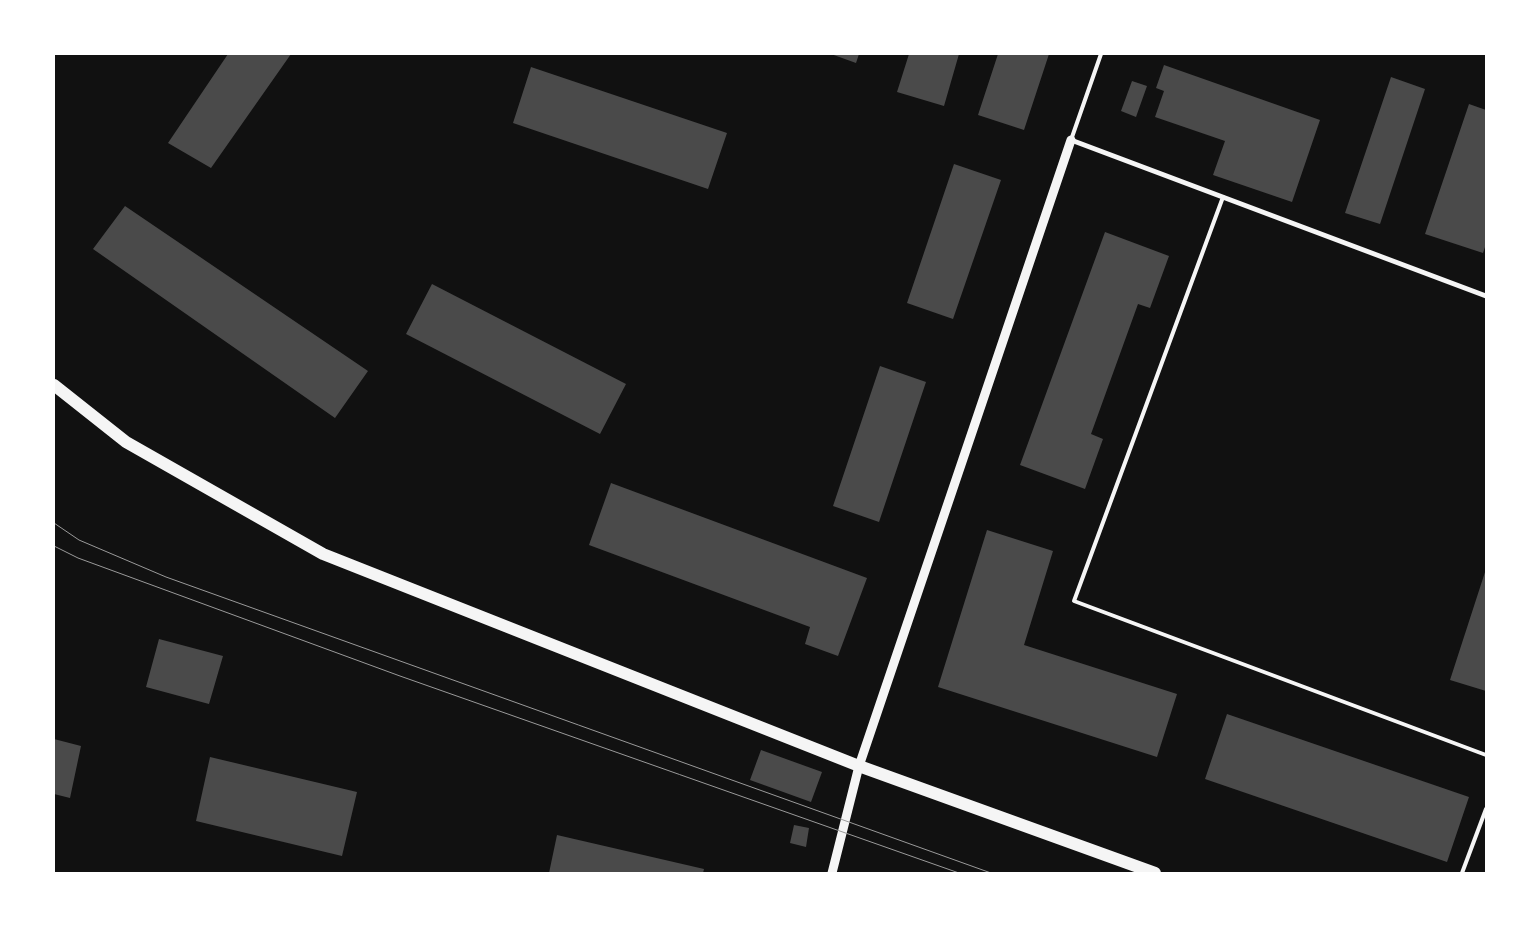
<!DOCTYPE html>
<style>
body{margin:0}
#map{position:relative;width:1540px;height:927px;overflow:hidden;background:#111;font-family:"Crimson Pro",serif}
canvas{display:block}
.frame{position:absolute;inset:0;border:55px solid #fff;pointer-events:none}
</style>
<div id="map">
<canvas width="1540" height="927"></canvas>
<div class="frame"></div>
</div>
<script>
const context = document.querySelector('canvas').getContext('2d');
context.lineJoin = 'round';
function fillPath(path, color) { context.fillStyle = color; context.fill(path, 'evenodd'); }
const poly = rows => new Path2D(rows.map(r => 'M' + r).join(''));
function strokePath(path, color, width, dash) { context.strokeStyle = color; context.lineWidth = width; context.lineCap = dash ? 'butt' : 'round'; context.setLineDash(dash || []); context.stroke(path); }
fillPath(poly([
 [228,54,291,54,211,168,168,143],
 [831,54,859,54,856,63],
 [909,54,959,54,944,106,897,92],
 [998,54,1049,54,1024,130,978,115],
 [1164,65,1320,120,1292,202,1213,175,1225,141,1155,117,1164,91,1156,88],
 [531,67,727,133,708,189,513,123],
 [1391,77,1425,89,1380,224,1345,213],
 [1132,81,1147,86,1136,117,1121,111],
 [1469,104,1486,110,1486,244,1483,253,1425,234],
 [954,164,1001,180,953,319,907,303],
 [125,206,368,371,335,418,93,249],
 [1105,232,1169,256,1150,308,1138,304,1091,434,1103,439,1085,489,1020,465],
 [432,284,626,384,600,434,406,334],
 [880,366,926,382,879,522,833,506],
 [611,483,867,578,838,656,805,644,810,627,589,545],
 [987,530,1053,551,1024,645,1177,694,1157,757,938,687],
 [1486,569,1486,691,1450,680],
 [159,639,223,656,209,704,146,687],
 [1227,714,1469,797,1447,862,1205,779],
 [54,739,81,746,70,798,54,794],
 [761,750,822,772,811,802,750,780],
 [210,757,357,792,342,856,196,821],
 [794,825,809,828,806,847,790,843],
 [557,835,704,869,703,873,549,873]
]), '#4a4a4a');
strokePath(poly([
 [1071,140,1101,54],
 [1223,197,1074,601,1486,755],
 [1462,873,1486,809]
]), '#f5f5f5', 4);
strokePath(poly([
 [1071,140,1486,296]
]), '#f5f5f5', 5);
strokePath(poly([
 [832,873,859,766,1071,140]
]), '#f5f5f5', 9);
strokePath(poly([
 [54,385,126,442,323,554,859,766,1155,873]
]), '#f5f5f5', 12);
strokePath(poly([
 [54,523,79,540,166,577,991,873],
 [54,546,78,558,400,676,959,873]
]), '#9a9a9a', 1);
</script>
